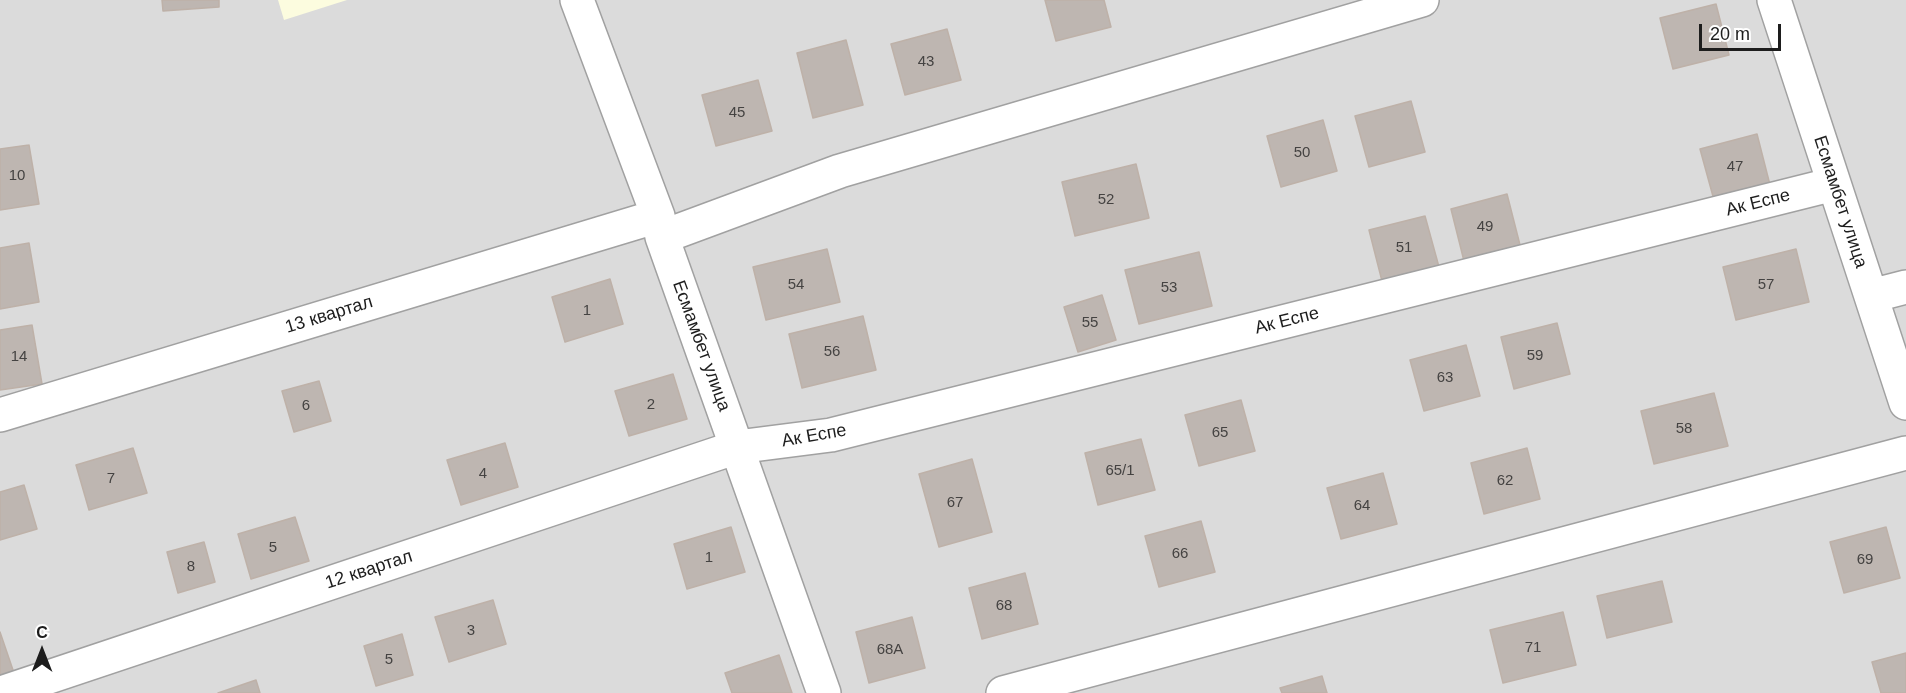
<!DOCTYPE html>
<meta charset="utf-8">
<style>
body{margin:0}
#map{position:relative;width:1906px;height:693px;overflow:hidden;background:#eeeae4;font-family:Helvetica,sans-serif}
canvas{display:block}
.north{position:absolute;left:12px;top:621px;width:60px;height:60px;-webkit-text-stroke:4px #fff;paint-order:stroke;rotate:0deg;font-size:16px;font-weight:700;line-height:24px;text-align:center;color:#1d1d1d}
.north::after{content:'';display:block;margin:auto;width:21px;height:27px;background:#1d1d1d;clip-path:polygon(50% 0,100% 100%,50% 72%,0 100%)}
.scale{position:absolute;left:1699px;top:24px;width:82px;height:27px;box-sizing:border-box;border:3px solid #1d1d1d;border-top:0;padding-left:8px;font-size:18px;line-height:21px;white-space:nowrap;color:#1d1d1d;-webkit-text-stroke:4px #fff;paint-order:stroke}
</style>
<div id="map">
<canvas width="1906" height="693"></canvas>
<div class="north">С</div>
<div class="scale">20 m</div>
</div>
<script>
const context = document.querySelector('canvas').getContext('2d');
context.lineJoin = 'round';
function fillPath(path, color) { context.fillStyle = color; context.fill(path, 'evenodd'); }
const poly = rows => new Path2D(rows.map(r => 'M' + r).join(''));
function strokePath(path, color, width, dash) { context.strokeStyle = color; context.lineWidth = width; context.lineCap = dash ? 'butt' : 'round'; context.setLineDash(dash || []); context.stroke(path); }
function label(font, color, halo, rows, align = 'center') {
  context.font = font + ' Helvetica,sans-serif'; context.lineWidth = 5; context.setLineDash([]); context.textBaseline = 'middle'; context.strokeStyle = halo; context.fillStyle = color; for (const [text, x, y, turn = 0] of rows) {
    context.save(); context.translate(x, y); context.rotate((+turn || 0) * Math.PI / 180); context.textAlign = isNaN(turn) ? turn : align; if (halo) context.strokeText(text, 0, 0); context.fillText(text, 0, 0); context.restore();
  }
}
fillPath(poly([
 [0,0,1906,0,1906,693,0,693]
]), '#dbdbdb');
fillPath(poly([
 [278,0,347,0,284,20]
]), '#fcfcdf');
const building = poly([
 [162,0,219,0,219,7,163,11,162,0],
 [1045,0,1104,0,1111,27,1056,41,1045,0],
 [1716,4,1729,55,1673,69,1660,18,1716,4],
 [947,29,961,80,905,95,891,44,947,29],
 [846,40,863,105,813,118,797,53,846,40],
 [758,80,772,131,716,146,702,95,758,80],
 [1411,101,1425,152,1369,167,1355,116,1411,101],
 [1323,120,1337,171,1281,187,1267,136,1323,120],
 [1757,134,1770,185,1714,200,1700,149,1757,134],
 [29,145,39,204,0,210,0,149,29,145],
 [1136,164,1149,218,1075,236,1062,182,1136,164],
 [1507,194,1520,245,1464,261,1451,209,1507,194],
 [1425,216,1439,267,1382,281,1369,230,1425,216],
 [29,243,39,302,0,309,0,248,29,243],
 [827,249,840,302,766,320,753,267,827,249],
 [1796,249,1809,302,1736,320,1723,267,1796,249],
 [1199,252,1212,306,1139,324,1125,270,1199,252],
 [610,279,623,324,565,342,552,297,610,279],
 [1102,295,1116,340,1078,352,1064,307,1102,295],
 [863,316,876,370,802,388,789,334,863,316],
 [1557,323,1570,374,1514,389,1501,337,1557,323],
 [32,325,42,384,0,390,0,330,32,325],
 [1466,345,1480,396,1424,411,1410,360,1466,345],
 [673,374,687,419,629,436,615,391,673,374],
 [319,381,331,421,294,432,282,391,319,381],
 [1714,393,1728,446,1654,464,1641,411,1714,393],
 [1241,400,1255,451,1199,466,1185,415,1241,400],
 [1141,439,1155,490,1098,505,1085,453,1141,439],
 [505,443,518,487,461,505,447,460,505,443],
 [133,448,147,493,89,510,76,465,133,448],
 [1527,448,1540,499,1484,514,1471,463,1527,448],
 [972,459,992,532,939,547,919,474,972,459],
 [1383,473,1397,524,1341,539,1327,488,1383,473],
 [24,485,37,529,0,540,0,492,24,485],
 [295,517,309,561,251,579,238,534,295,517],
 [1201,521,1215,572,1159,587,1145,536,1201,521],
 [731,527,745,572,687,589,674,544,731,527],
 [1886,527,1900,578,1844,593,1830,542,1886,527],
 [204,542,215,582,178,593,167,552,204,542],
 [1025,573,1038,624,982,639,969,588,1025,573],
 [1662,581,1672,622,1607,638,1597,596,1662,581],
 [493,600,506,644,449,662,435,617,493,600],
 [1563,612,1576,665,1503,683,1490,630,1563,612],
 [912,617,925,668,869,683,856,632,912,617],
 [0,632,14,673,0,678,0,632],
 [402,634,413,675,376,686,364,646,402,634],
 [1906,653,1906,693,1881,693,1872,662,1906,653],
 [779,655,792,693,732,693,725,673,779,655],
 [1322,676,1327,693,1282,693,1280,688,1322,676],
 [256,680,260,693,218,693,256,680]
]);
fillPath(building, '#beb6b1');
strokePath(building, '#beb1a8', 1.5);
const minor = poly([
 [577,0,658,216,662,237,824,693],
 [1774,0,1906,403],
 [662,237,840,171,1422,0],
 [1871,296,1906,287],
 [0,415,658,216],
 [1,693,737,447,831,435,1834,184],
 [1003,693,1906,453]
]);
strokePath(minor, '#a1a1a1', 36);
strokePath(minor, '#fff', 33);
label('15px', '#454342', null, [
 ["43",926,62],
 ["45",737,113],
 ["50",1302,153],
 ["47",1735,167],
 ["10",17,176],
 ["52",1106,200],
 ["49",1485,227],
 ["51",1404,248],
 ["54",796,285],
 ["57",1766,285],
 ["53",1169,288],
 ["1",587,311],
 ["55",1090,323],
 ["56",832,352],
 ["59",1535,356],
 ["14",19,357],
 ["63",1445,378],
 ["2",651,405],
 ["6",306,406],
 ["58",1684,429],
 ["65",1220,433],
 ["65/1",1120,471],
 ["4",483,474],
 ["7",111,479],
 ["62",1505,481],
 ["67",955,503],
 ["64",1362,506],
 ["5",273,548],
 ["66",1180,554],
 ["1",709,558],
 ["69",1865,560],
 ["8",191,567],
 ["68",1004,606],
 ["3",471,631],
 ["71",1533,648],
 ["68А",890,650],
 ["5",389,660]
]);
label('18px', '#1d1d1d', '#fff', [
 ["Есмамбет улица",1840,202,72],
 ["Ак Еспе",1758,203,-14],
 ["13 квартал",329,315,-17],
 ["Ак Еспе",1287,321,-14],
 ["Есмамбет улица",701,346,70],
 ["Ак Еспе",814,436,-10],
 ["12 квартал",369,570,-18]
]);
</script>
